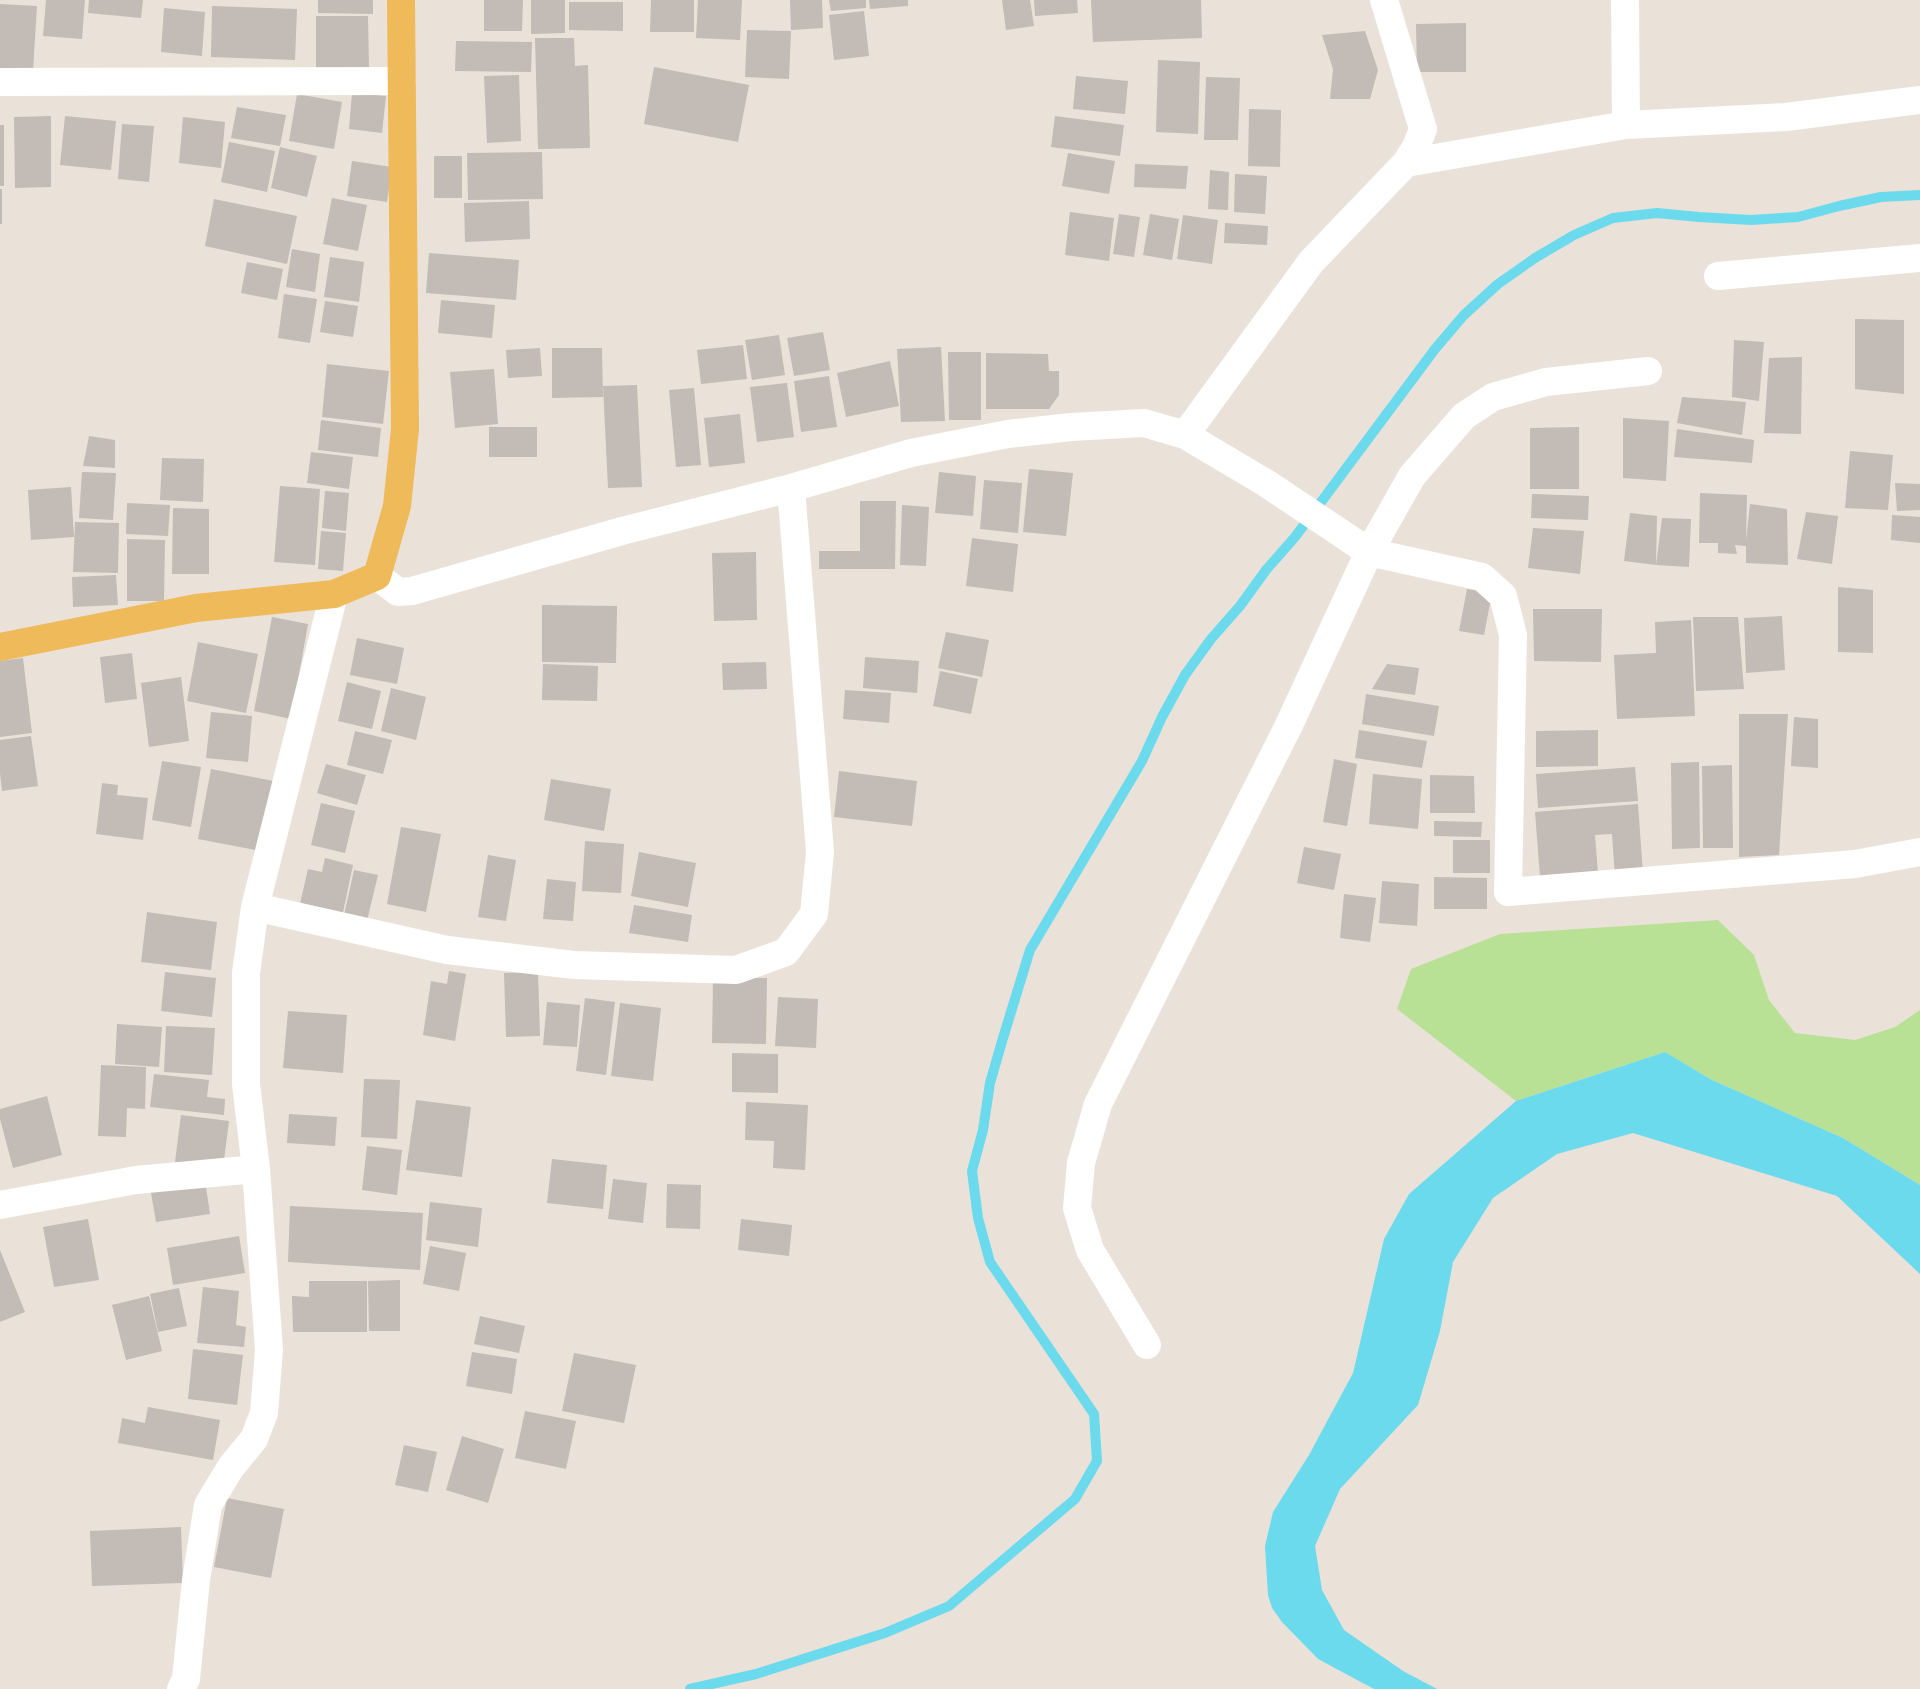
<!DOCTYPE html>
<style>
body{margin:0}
canvas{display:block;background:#eae1d9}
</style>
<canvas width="1920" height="1689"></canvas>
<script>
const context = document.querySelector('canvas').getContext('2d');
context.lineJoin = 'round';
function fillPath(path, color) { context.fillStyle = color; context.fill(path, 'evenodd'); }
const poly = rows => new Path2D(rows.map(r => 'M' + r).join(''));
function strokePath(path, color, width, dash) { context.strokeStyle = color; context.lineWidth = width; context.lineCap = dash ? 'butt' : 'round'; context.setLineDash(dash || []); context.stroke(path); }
fillPath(poly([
 [1718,920,1754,955,1769,1000,1795,1033,1855,1040,1895,1027,1920,1010,1920,1185,1843,1138,1712,1080,1665,1052,1516,1101,1397,1009,1411,969,1500,934]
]), '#b8e195');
fillPath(poly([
 [1665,1052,1712,1080,1843,1138,1920,1185,1920,1274,1837,1196,1633,1133,1557,1154,1493,1198,1453,1262,1440,1331,1418,1405,1340,1489,1315,1546,1322,1590,1344,1630,1403,1671,1437,1689,1374,1689,1318,1659,1282,1622,1272,1608,1268,1595,1265,1546,1273,1512,1309,1455,1353,1373,1384,1239,1409,1194,1516,1101]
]), '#6cdaed');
strokePath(poly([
 [690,1689,756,1674,885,1633,949,1606,1075,1499,1097,1461,1094,1414,990,1262,978,1218,972,1171,983,1130,990,1083,1003,1038,1030,950,1142,761,1162,717,1185,675,1211,639,1240,606,1266,570,1295,537,1435,349,1464,315,1498,284,1535,258,1574,235,1613,218,1657,213,1699,217,1751,220,1798,217,1839,206,1881,197,1920,195]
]), '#6cdaed', 10);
fillPath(poly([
 [46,0,85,0,82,39,43,36],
 [89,0,143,0,141,18,88,13],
 [318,0,373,0,373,14,318,13],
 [484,0,523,0,522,31,484,31],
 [531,0,565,0,565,33,531,34],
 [651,0,694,0,694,32,650,32],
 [698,0,742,0,740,40,696,38],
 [790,0,822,0,823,28,791,30],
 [829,0,866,0,866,8,831,11],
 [869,0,908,0,908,6,870,9],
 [1002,0,1030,0,1034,26,1006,30],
 [1034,0,1077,0,1078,13,1035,16],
 [1091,0,1201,0,1202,38,1093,42],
 [569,2,623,2,623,31,569,30],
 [0,4,37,6,33,71,0,69],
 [212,6,297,9,295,60,211,57],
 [164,8,205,12,202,56,161,52],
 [864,11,869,56,834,60,829,15],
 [316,16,368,16,369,69,316,69],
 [1466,23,1466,72,1417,72,1416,24],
 [747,30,791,31,789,79,745,77],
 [1365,31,1378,70,1370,99,1330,99,1333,69,1322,35],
 [535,38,574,38,575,66,588,65,590,148,538,149],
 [456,41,532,42,531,72,455,71],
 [1158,60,1200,62,1198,134,1156,132],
 [654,67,749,85,738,142,644,124],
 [519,75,521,141,487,143,484,76],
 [1076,76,1128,81,1125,114,1073,109],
 [1206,77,1240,78,1238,140,1204,140],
 [352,93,386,96,382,133,349,129],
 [297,94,342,102,334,149,289,141],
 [237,107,286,115,280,146,231,138],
 [1249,109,1281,110,1280,167,1248,166],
 [51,116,51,187,15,188,14,117],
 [65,116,116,121,111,170,60,165],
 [1055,116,1124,125,1120,156,1051,147],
 [183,117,225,122,221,168,179,163],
 [122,124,154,126,149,182,118,179],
 [0,125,4,125,4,186,0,186],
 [229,142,275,151,267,192,221,182],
 [280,147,317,156,307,197,271,188],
 [542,152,543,199,468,200,467,153],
 [1068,153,1115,161,1109,194,1062,186],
 [434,156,462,156,462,198,434,198],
 [352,161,392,167,387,202,347,196],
 [1135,164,1188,166,1186,189,1134,187],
 [1210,170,1229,172,1228,210,1208,209],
 [1235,174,1267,176,1265,214,1234,212],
 [0,189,2,189,2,224,0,224],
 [332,198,367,205,358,251,323,244],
 [214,199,297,216,287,264,205,246],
 [529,201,530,239,465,242,464,203],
 [1070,212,1114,218,1109,261,1065,255],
 [1119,214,1140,217,1134,257,1113,254],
 [1150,214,1179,219,1172,260,1143,255],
 [1183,215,1218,220,1212,264,1177,259],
 [1225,223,1268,226,1267,245,1224,243],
 [292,249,320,254,315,292,286,287],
 [429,253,519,260,516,300,426,293],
 [330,257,364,262,359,302,324,297],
 [247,262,283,269,277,300,241,293],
 [284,294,317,299,310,343,278,338],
 [441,300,495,305,492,338,438,333],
 [325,301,358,306,353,337,320,332],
 [1855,319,1904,320,1904,394,1855,389],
 [823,332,830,370,794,376,787,338],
 [779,335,785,375,752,380,745,340],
 [1734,340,1764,342,1759,401,1732,397],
 [743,345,747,379,701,384,697,350],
 [941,347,945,421,901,422,897,349],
 [540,348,542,376,508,378,506,350],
 [552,348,602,348,603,397,552,398],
 [948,352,981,352,981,420,949,420],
 [986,353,1048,354,1049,371,1059,371,1059,395,1049,409,986,409],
 [1802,357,1801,434,1764,433,1769,358],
 [890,361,899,406,846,417,837,373],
 [327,364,389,371,383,424,322,417],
 [494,369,498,424,455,428,450,372],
 [829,376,837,427,801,432,794,381],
 [787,383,794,437,757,442,750,387],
 [637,385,642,487,608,488,603,386],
 [694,388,701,465,676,467,669,390],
 [1682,397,1746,402,1742,435,1677,423],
 [740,414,745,463,709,467,704,418],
 [1623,418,1669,421,1666,481,1623,478],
 [321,420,381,428,378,457,318,450],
 [489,427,537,427,537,457,489,457],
 [1579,427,1579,489,1530,489,1530,428],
 [1677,429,1754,440,1752,463,1674,457],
 [89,436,115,440,115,468,83,466],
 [1850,451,1893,455,1888,510,1845,508],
 [311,452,353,457,349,489,307,483],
 [162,458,204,459,203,502,160,500],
 [1029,469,1073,473,1066,536,1023,532],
 [82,472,116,473,113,520,79,518],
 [939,472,976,476,973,516,935,513],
 [984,480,1022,483,1018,533,980,529],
 [1895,483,1920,484,1920,510,1897,511],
 [280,486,320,489,315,565,274,562],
 [71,487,74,537,31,540,28,490],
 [325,491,349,493,346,531,322,528],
 [1700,493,1747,495,1746,541,1750,504,1787,509,1788,565,1746,563,1746,546,1735,545,1737,554,1718,553,1718,543,1699,543],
 [1532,494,1589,496,1588,520,1531,518],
 [860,501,896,501,895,569,819,569,819,551,860,551],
 [127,503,170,505,168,536,126,534],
 [902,505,929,507,926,566,900,565],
 [173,508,209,509,209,574,172,574],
 [1806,512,1838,516,1832,564,1797,559],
 [1630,513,1657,516,1656,565,1662,518,1691,519,1689,567,1656,565,1624,561],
 [1892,515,1920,517,1920,543,1891,540],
 [75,522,119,523,118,573,73,572],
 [1533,528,1584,531,1580,574,1528,568],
 [321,531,346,533,343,571,318,569],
 [972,538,1018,544,1013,592,966,586],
 [127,539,165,540,164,601,127,601],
 [756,552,757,620,714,621,712,553],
 [116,575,118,605,73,607,72,577],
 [1838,587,1873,590,1873,653,1838,652],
 [1467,589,1492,593,1484,635,1459,631],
 [542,605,617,606,616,663,542,662],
 [1533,609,1602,609,1601,662,1534,661],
 [1782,616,1785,670,1746,673,1744,618],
 [272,617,308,624,291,719,254,711],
 [1693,617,1738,617,1744,689,1696,691],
 [1691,620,1695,716,1617,719,1614,655,1656,653,1655,622],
 [946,632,989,640,982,677,938,668],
 [357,638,404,648,397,684,350,675],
 [198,642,258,654,246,713,187,701],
 [132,653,137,699,105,703,100,657],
 [865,657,919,661,917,693,863,688],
 [23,658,32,733,0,737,0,661],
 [766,662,767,689,723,690,722,663],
 [543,664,598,666,597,701,542,700],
 [1387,664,1419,668,1415,695,1372,689],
 [940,671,978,679,971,714,933,706],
 [181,677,189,741,149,747,141,683],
 [347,682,381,691,372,729,338,721],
 [391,688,426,697,416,740,381,731],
 [845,690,891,693,889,723,843,719],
 [1366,694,1439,706,1434,736,1362,724],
 [211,712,252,716,248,762,206,758],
 [1739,714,1788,714,1779,855,1739,857],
 [1794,717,1818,719,1818,768,1791,766],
 [1359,730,1427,741,1422,768,1355,758],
 [1598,730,1598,766,1536,767,1536,731],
 [355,731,392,740,383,774,347,765],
 [31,736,38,786,2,791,0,773,0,740],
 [1334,759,1357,764,1347,826,1323,822],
 [162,761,201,767,191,827,152,820],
 [1699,762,1700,848,1672,849,1671,763],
 [326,764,366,775,357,805,317,793],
 [1732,765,1733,848,1703,848,1702,766],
 [1635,767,1638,801,1538,808,1536,774],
 [211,769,279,782,266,852,198,839],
 [839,771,917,781,912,826,834,817],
 [1373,774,1422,779,1418,829,1369,824],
 [1430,775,1474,776,1475,813,1430,813],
 [551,779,611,789,604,831,544,820],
 [102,783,118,785,117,795,148,798,143,840,96,834],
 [321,803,355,811,345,853,311,845],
 [1638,804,1643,874,1615,877,1612,834,1595,835,1598,873,1540,877,1535,812],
 [1434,821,1482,822,1481,837,1434,836],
 [401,827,441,834,426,912,387,904],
 [1453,840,1490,840,1490,873,1453,873],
 [585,841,624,844,621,893,582,891],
 [1304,847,1341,854,1334,890,1297,883],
 [639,852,696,863,688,907,631,896],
 [488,855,516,860,506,921,478,917],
 [325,858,353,865,342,917,299,908,308,869,322,872],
 [354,870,378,875,366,925,343,920],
 [1434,877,1487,878,1487,909,1434,909],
 [547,879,576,882,573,921,543,919],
 [1382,881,1419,884,1417,926,1379,923],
 [1344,894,1376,898,1370,942,1340,938],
 [634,905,692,915,688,942,629,933],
 [147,912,217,922,211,970,141,962],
 [449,971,466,974,455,1041,423,1035,431,981,447,984],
 [165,972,216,978,212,1017,161,1011],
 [538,972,540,1036,506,1037,504,973],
 [713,978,767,978,766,1044,712,1043],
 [778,997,818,999,816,1048,775,1046],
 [585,998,615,1002,606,1075,576,1071],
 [547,1002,580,1005,577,1047,543,1045],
 [620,1003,661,1008,653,1081,611,1076],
 [288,1011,347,1015,343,1073,283,1068],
 [117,1024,162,1027,159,1067,115,1064],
 [166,1026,215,1028,212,1075,164,1072],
 [732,1053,778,1054,778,1093,732,1092],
 [101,1065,146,1067,145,1109,127,1108,126,1137,98,1136],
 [154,1074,209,1080,207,1097,225,1099,224,1115,150,1107],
 [364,1079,400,1080,397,1139,361,1137],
 [47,1096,62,1155,13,1168,0,1119,0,1109],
 [416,1100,471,1107,462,1177,406,1170],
 [746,1102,808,1105,805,1170,773,1168,774,1141,745,1140],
 [289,1114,337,1117,335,1146,287,1143],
 [181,1115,229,1121,223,1168,175,1162],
 [367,1146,402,1150,397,1195,362,1190],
 [552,1159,607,1165,603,1209,547,1203],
 [613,1179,647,1183,643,1223,608,1219],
 [205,1180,210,1214,156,1222,150,1187],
 [667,1184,701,1185,700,1229,666,1228],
 [430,1202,482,1208,478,1247,426,1240],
 [290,1206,423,1213,420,1270,288,1262],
 [88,1219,99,1280,54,1287,43,1227],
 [741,1219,792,1225,789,1256,738,1250],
 [239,1236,245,1273,173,1285,167,1248],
 [430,1246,466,1253,459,1291,423,1284],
 [0,1250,25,1312,0,1322],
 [400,1280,400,1331,369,1331,368,1281],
 [309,1281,367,1281,367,1332,293,1332,292,1296,309,1297],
 [203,1287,239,1291,236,1325,246,1327,244,1347,197,1343],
 [179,1288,187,1326,158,1332,150,1294],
 [149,1296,162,1351,126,1360,112,1305],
 [480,1316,525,1326,519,1353,474,1344],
 [193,1349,243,1355,237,1405,188,1399],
 [472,1352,517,1359,512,1394,466,1386],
 [574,1353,636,1365,624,1423,562,1411],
 [148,1407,220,1420,213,1460,118,1443,122,1418,145,1423],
 [525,1411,576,1421,566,1469,515,1458],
 [462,1436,504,1449,488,1503,446,1490],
 [404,1445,437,1452,428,1492,395,1485],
 [227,1498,284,1509,271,1578,214,1567],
 [181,1527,183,1583,92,1586,90,1531]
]), '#c2bbb6');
strokePath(poly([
 [1625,0,1626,125],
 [0,82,402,81],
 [1406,163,1626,125,1786,117,1920,100],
 [1718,276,1920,258],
 [1185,435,1311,262,1406,163,1416,147,1423,129,1384,0],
 [377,576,398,592,412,591,622,531,791,488,911,453,1008,434,1071,427,1144,423,1185,435,1266,483,1369,552,1482,577,1503,596,1513,635,1508,892,1855,864,1920,852],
 [255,907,447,950,574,965,736,970,786,952,814,914,820,852,791,488],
 [0,1205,136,1180,256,1169],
 [1147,1345,1090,1250,1077,1208,1081,1163,1098,1104,1289,725,1369,552,1412,476,1464,416,1493,397,1546,382,1648,371],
 [181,1689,186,1679,196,1580,208,1505,231,1467,254,1439,264,1413,269,1350,256,1169,246,1084,246,973,255,907,334,594]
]), '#fff', 28);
strokePath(poly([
 [0,647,196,608,334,594,377,576,397,506,405,429,401,0]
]), '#efba5a', 28);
</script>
